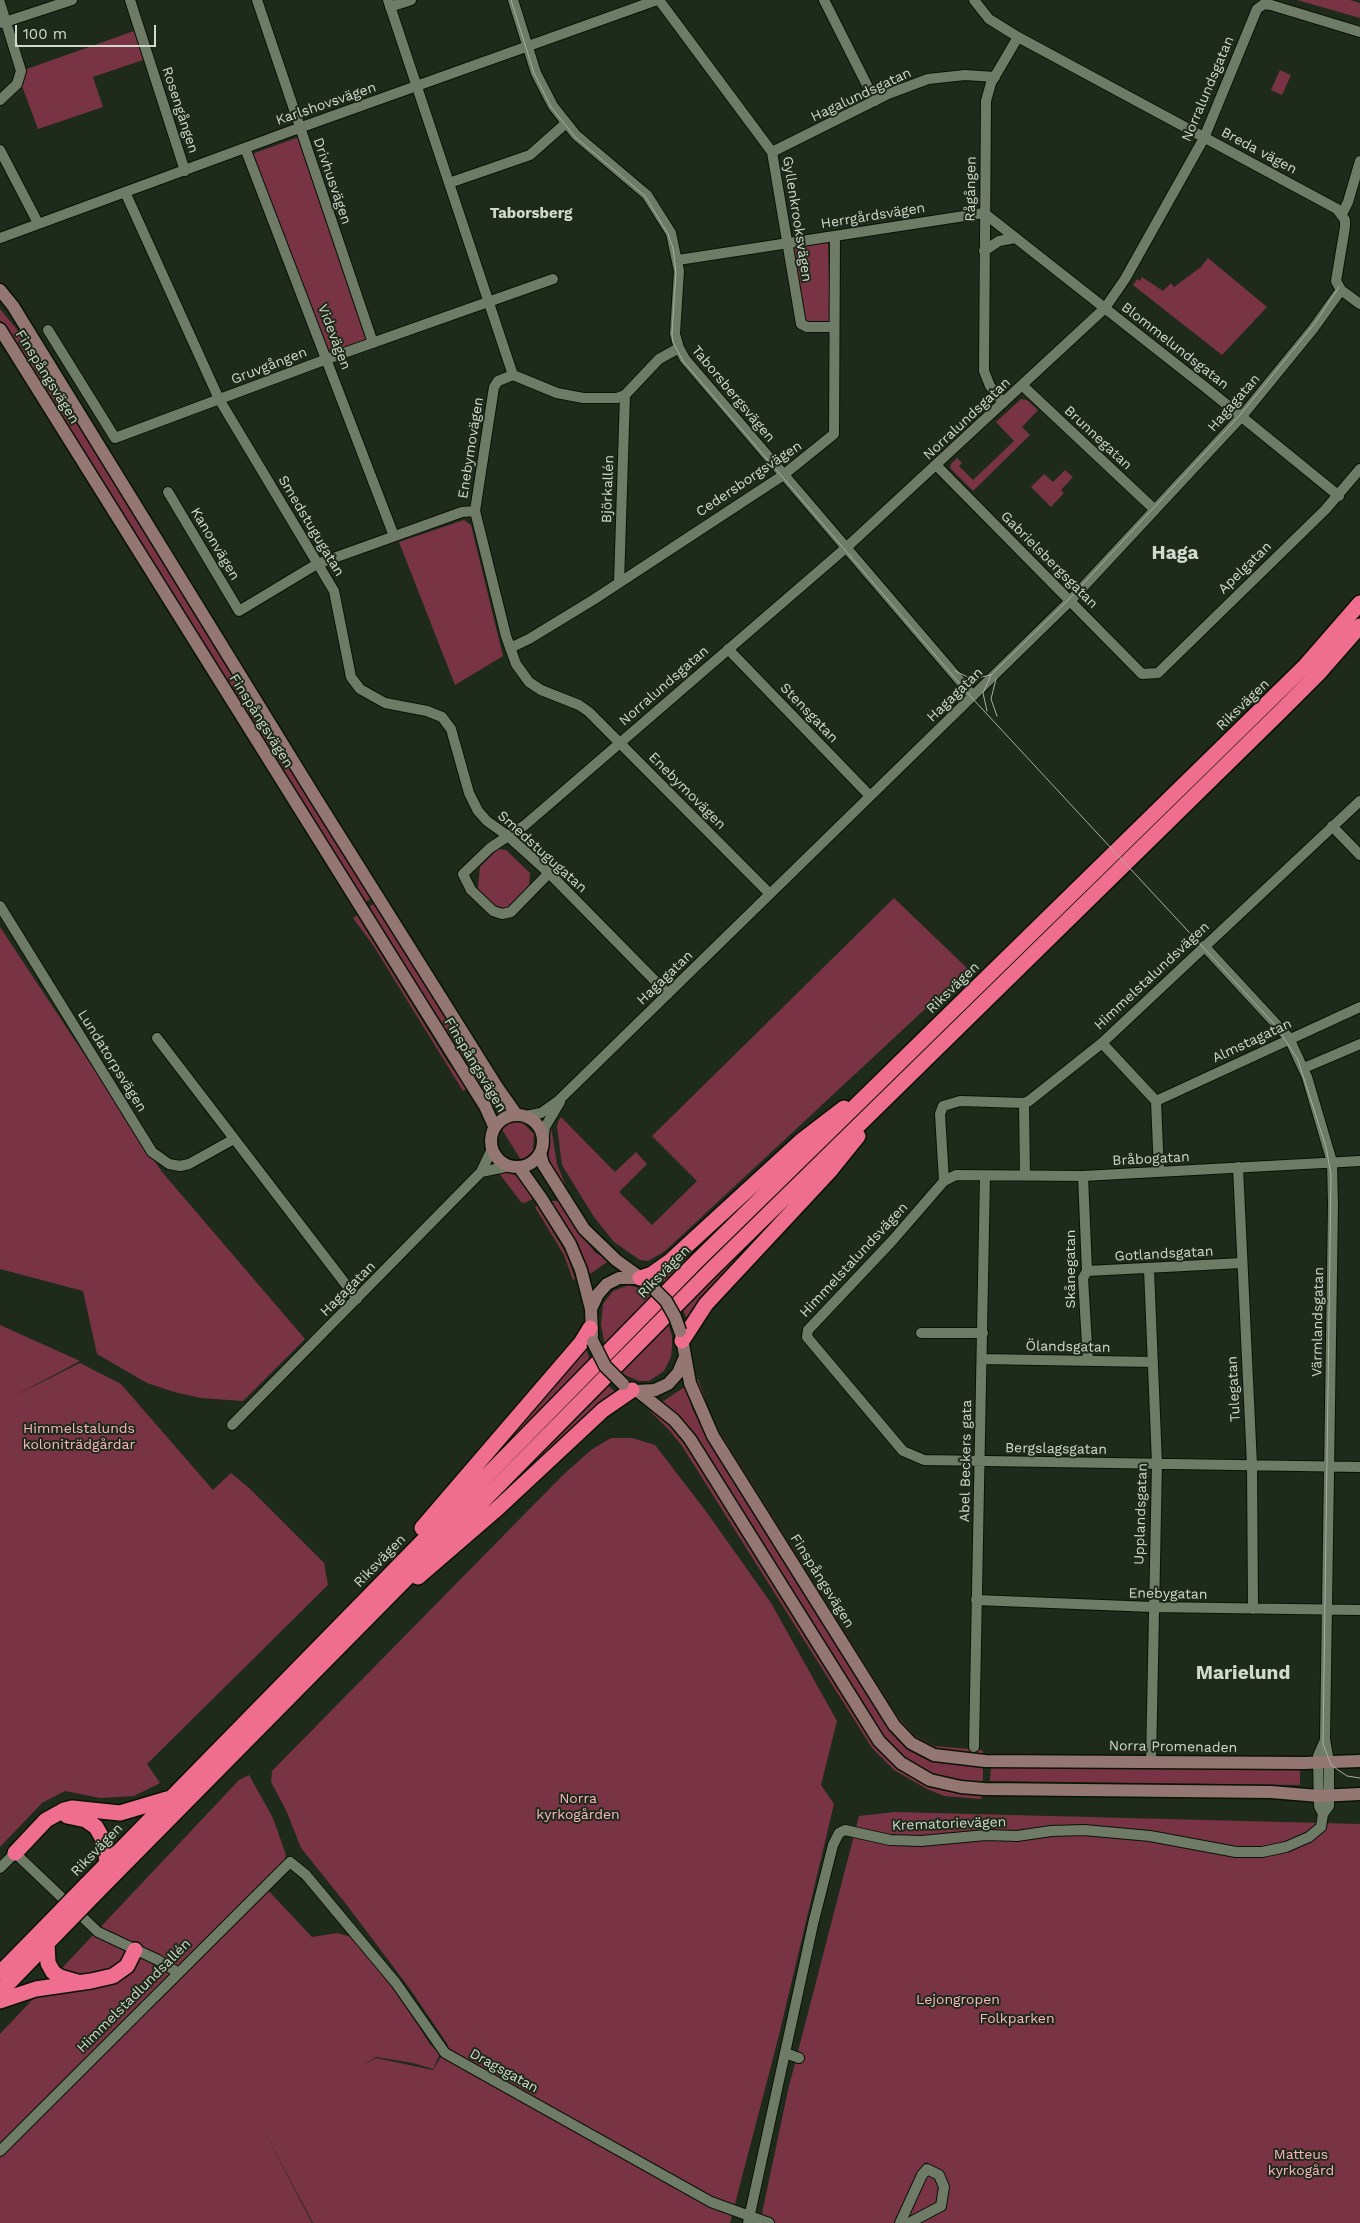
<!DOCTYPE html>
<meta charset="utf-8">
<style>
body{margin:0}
#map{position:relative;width:1360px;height:2223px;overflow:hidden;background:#1f2b1a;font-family:"Work Sans",sans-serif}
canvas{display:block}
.scale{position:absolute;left:15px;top:25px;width:141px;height:22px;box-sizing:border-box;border:2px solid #d1d9ce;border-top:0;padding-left:6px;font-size:15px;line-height:18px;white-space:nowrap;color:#d1d9ce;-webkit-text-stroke:4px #1f2b1a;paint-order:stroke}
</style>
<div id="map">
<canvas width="1360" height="2223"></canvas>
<div class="scale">100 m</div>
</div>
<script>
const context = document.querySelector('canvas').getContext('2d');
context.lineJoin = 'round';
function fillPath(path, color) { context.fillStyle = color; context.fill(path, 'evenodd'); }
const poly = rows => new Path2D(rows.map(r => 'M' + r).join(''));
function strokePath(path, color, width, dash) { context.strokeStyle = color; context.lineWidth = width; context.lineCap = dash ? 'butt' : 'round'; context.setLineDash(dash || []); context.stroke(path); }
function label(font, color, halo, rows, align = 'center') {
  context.font = font + ' "Work Sans",sans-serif'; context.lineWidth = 4; context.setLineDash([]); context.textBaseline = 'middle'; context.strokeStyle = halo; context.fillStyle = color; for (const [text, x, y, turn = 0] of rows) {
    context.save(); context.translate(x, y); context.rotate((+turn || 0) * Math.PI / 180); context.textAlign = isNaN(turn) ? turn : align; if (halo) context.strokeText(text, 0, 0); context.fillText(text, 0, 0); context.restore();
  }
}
fillPath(poly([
 [1297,0,1350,0,1360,3,1360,18],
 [134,31,143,60,93,77,103,107,38,129,22,86,27,69],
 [1280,70,1291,75,1282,95,1271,90],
 [299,137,367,341,330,354,252,154],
 [828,242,830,321,804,321,793,247],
 [1208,258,1267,307,1222,355,1133,285,1137,279,1140,281,1142,277,1163,291,1171,283,1174,287,1201,267],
 [0,309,25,339,372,898,363,904,0,320],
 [1021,399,1027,400,1038,410,1022,427,1030,435,973,491,950,468,951,464,957,458,962,463,959,466,973,480,1014,441,996,422],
 [1065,470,1073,477,1061,490,1064,493,1051,507,1031,487,1044,474,1053,482],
 [464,520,471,525,503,656,455,685,399,542],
 [498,849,506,850,530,873,529,888,510,907,501,908,491,905,478,888,480,867],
 [1111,865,1113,867,676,1296,673,1293],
 [894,898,968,969,665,1251,648,1261,640,1260,614,1242,594,1217,562,1165,557,1126,559,1120,561,1117,615,1172,636,1152,647,1164,619,1192,652,1225,697,1181,652,1136],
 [375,903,489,1086,475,1084,366,909],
 [357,915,449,1064,469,1087,463,1091,373,945,353,918],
 [0,927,162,1172,305,1339,243,1401,201,1398,174,1392,147,1383,97,1354,83,1291,0,1269],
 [510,1122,522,1122,534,1134,533,1151,525,1158,521,1160,501,1128],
 [551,1127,557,1164,565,1184,560,1187,548,1161],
 [821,1130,666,1284,658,1275],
 [840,1150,687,1319,681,1306],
 [505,1171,513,1173,521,1180,533,1199,524,1203,521,1202,498,1172],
 [547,1201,560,1201,589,1245,596,1253,610,1260,590,1274],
 [537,1205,567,1255,575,1279,573,1280,564,1255,535,1207],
 [629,1285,645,1290,653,1298,605,1345,601,1325,603,1304,613,1291],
 [667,1320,672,1336,672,1347,671,1357,664,1371,649,1381,639,1381,625,1375,618,1368],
 [0,1325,80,1361,12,1397,80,1363,121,1384,213,1490,231,1473,249,1488,324,1563,328,1585,147,1764,160,1783,134,1796,100,1798,65,1791,42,1803,0,1847],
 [585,1347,590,1360,420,1535],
 [698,1379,714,1423,898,1717,915,1736,934,1746,982,1750,983,1753,957,1753,932,1748,920,1743,904,1729,714,1428,703,1405,696,1380],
 [605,1382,615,1392,439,1554],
 [686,1386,692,1408,705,1434,894,1735,905,1746,928,1759,941,1763,983,1765,983,1781,961,1781,923,1771,887,1743,662,1402],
 [651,1409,666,1420,689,1450,875,1745,903,1772,922,1783,941,1790,960,1794,983,1795,981,1799,944,1796,927,1789,894,1770,872,1748,682,1446,670,1431,650,1411],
 [611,1438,632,1438,655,1445,705,1510,771,1603,837,1721,821,1785,834,1804,778,2039,730,2223,313,2223,259,2121,312,2223,0,2223,0,2034,239,1780,249,1775,273,1818,286,1855,283,1864,263,1885,312,1937,337,1933,352,1937,393,1987,430,2044,440,2054,433,2069,413,2063,376,2057,363,2065,376,2058,433,2070,448,2045,410,1989,346,1904,301,1848,286,1810,271,1782,272,1771,562,1476,591,1450],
 [991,1766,1300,1769,1300,1785,990,1781],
 [895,1812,1360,1824,1360,2223,760,2223,788,2090,859,1816]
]), '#783344');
const street = poly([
 [130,0,185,171],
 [257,0,373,343],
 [388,0,513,375,498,381,494,387,475,511,506,636,516,664,529,682,541,690,579,705,589,712,770,894],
 [513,0,536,73,553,106,576,135,647,195,671,233,679,271,675,334,679,348,685,359,973,696],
 [659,0,772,152,801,324,807,327,834,327],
 [824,0,875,101],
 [974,0,989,19,1018,37,991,83,986,101,984,371,990,386,1003,403],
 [0,3,21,71,17,84,0,100],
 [390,7,411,0],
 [2,23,72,0],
 [1018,37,1337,209,1345,220,1345,227,1336,281,1341,290,1360,304],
 [245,148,394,536],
 [0,150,38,223],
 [772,152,888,94,928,79,965,75,995,77],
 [449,183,530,155,565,124],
 [125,192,219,399,334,591,351,677,360,689,385,703,427,711,442,717,451,729,469,793,478,811,487,821,508,836,549,873,668,994],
 [984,213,1205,387,1339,496],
 [1342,214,1348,202,1360,161],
 [0,238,299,128,657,0],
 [984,251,999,241,1015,238],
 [678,260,984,213],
 [48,330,115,438,327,359,553,279],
 [513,375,557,393,583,398,617,398,625,395,659,359,679,348],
 [1023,386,1155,510],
 [937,466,1142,674,1158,673,1325,510,1360,469],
 [168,492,239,611,317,564,462,512,475,511],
 [619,583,625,395],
 [510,648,529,639,593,600,782,476,834,434,835,236],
 [728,649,870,796],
 [1332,826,1360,855],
 [549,873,511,912,502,914,493,911,471,890,463,874,490,848,525,825,848,546,1105,308,1125,279,1204,138,1257,9,1264,4,1271,5,1360,32],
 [0,906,152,1152,169,1164,180,1166,189,1164,234,1139],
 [157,1038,357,1299],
 [1102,1043,1156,1101,1159,1172],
 [1304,1068,1360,1044],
 [1156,1101,1360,1007],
 [1024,1103,1025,1176],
 [526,1116,541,1113,558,1101,1070,601,1242,416,1313,329,1341,290],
 [543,1142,545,1127,560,1102],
 [1360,1161,1083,1176,956,1175,944,1181,892,1241,808,1330,807,1337,903,1451,924,1460,1360,1467],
 [1238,1167,1252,1465,1253,1609],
 [481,1172,510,1166],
 [1083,1176,1087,1271,1083,1278,1088,1361],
 [944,1181,940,1114,943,1106,960,1101,1024,1103,1029,1101,1102,1043,1360,801],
 [1149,1269,1157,1464,1151,1761],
 [1087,1271,1242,1263],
 [921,1333,983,1333],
 [982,1359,1153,1362],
 [232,1425,481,1172,492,1149],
 [976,1600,1152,1607,1360,1610],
 [974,1747,985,1176],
 [1323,1814,1319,1806,1318,1756,1325,1740],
 [0,1868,15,1853,98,1932,158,1960,177,1972],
 [785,2053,799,2058],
 [0,2151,290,1862,306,1875,396,1983,445,2053,711,2202,769,2223],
 [748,2223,813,1924,833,1845,839,1833,845,1830,890,1840,921,1841,986,1835,1017,1836,1051,1831,1084,1830,1150,1836,1236,1852,1262,1852,1286,1847,1309,1837,1321,1827,1323,1814,1329,1806,1329,1762,1325,1739,1333,1205,1332,1162,1307,1077,1289,1038,1204,946],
 [900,2223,922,2175,927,2169,939,2175,944,2187,941,2206,909,2223]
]);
const secondary = poly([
 [0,290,13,306,317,800,497,1087,516,1114],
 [0,329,485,1106,494,1126],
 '491 1141a26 26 0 1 1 52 0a26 26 0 1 1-52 0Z',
 [540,1153,543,1164,584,1229,616,1260,648,1283],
 [519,1167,541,1198,570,1244,581,1270,591,1309],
 [681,1333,690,1383,713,1436,894,1725,911,1743,934,1755,985,1761,1304,1763,1360,1761],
 [592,1336,591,1309,598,1294,607,1284,619,1278,640,1278],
 [636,1391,655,1390,668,1384,678,1373,684,1359],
 [639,1392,674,1420,690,1439,879,1741,901,1763,930,1780,961,1787,984,1789,1271,1792,1319,1796,1360,1794]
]);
const highway = poly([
 [640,1278,652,1274,669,1262,801,1141,844,1108],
 [682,1341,706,1304,829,1172,858,1136],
 [422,1528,581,1343,590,1328],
 [418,1577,498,1508,603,1410,632,1390],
 [67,1816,86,1820,96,1827,104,1841,107,1863],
 [15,1853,46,1820,64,1810,72,1808,120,1813,167,1799],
 [86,1885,697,1261,1306,665,1360,603],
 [97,1892,710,1271,1281,711,1318,674,1360,626],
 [47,1943,48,1963,53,1972,60,1977,77,1982],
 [0,1973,50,1922],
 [0,1992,59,1931],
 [0,2001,36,1989,91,1981,113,1976,127,1966,135,1950]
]);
strokePath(street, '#091305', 12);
strokePath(secondary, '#091305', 15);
strokePath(highway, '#091305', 18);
strokePath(street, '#6d7b67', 10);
strokePath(secondary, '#947773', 12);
strokePath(highway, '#ef6e8f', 15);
strokePath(poly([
 [511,0,534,73,551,107,575,137,645,196,668,234,673,248,676,272,672,334,673,342,683,361,972,698,1276,1026,1298,1060,1326,1147,1331,1175,1323,1744,1331,1765,1347,1776,1360,1778],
 [955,671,972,679,991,675],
 [996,679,991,699,997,716],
 [987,711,983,693,991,675,1068,600,1240,415,1315,323,1339,287]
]), '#a7b0a4', 1);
const secondaryBridge = poly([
 [651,1286,666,1301,675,1317,680,1331],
 [593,1342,605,1366,623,1384]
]);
const highwayBridge = poly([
 [50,1922,86,1885],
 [59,1931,97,1892]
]);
strokePath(secondaryBridge, '#091305', 15, []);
strokePath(highwayBridge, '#091305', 18, []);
strokePath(secondaryBridge, '#947773', 12);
strokePath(highwayBridge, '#ef6e8f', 15);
label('14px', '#d1d9ce', '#1f2b1a', [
 ["Norralundsgatan",1208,89,-67],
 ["Hagalundsgatan",861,95,-25],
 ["Karlshovsvägen",326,104,-19],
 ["Rosengången",180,110,72],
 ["Breda vägen",1259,151,28],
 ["Drivhusvägen",332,181,71],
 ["Rågången",971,189,-89],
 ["Herrgårdsvägen",873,216,-9],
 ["Gyllenkrooksvägen",797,219,81],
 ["Videvägen",334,337,69],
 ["Blommelundsgatan",1175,346,38],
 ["Gruvgången",269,366,-21],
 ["Finspångsvägen",47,377,58],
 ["Taborsbergsvägen",733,394,50],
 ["Hagagatan",1234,403,-49],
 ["Norralundsgatan",967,419,-43],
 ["Brunnegatan",1098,438,43],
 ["Enebymovägen",471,448,-81],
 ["Cedersborgsvägen",749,479,-34],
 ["Björkallén",608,489,-88],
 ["Smedstugugatan",311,526,59],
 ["Kanonvägen",215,544,59],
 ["Gabrielsbergsgatan",1049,560,45],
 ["Apelgatan",1245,568,-44],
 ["Norralundsgatan",664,686,-41],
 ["Hagagatan",955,695,-44],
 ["Riksvägen",1243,705,-44],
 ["Stensgatan",809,713,46],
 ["Finspångsvägen",261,721,58],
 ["Enebymovägen",687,791,45],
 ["Smedstugugatan",542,852,42],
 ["Himmelstalundsvägen",1152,976,-43],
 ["Hagagatan",665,978,-44],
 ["Riksvägen",953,988,-44],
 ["Almstagatan",1252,1041,-25],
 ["Lundatorpsvägen",112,1061,58],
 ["Finspångsvägen",475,1065,59],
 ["Bråbogatan",1151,1159,-3],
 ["Gotlandsgatan",1164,1254,-3],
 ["Himmelstalundsvägen",854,1260,-47],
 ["Skånegatan",1071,1269,-90],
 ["Riksvägen",664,1272,-45],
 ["Hagagatan",348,1289,-45],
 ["Värmlandsgatan",1318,1322,-89],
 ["Ölandsgatan",1068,1347,1],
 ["Tulegatan",1234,1389,-93],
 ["Bergslagsgatan",1056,1449,1],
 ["Abel Beckers gata",966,1461,-89],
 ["Upplandsgatan",1141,1514,-88],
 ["Riksvägen",380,1561,-46],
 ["Finspångsvägen",822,1581,58],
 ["Enebygatan",1168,1594,1],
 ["Norra Promenaden",1173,1747,1],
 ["Krematorievägen",949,1824,-2],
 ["Riksvägen",97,1850,-46],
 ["Himmelstadlundsallén",134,1996,-45],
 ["Dragsgatan",504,2071,29]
]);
label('14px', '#fcb4c2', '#1f2b1a', [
 ["Himmelstalunds",79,1429],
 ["koloniträdgårdar",79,1445],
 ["Norra",578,1799],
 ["kyrkogården",578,1815],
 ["Lejongropen",958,2000],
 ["Folkparken",1017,2019],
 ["Matteus",1301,2155],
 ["kyrkogård",1301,2171]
]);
label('bold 15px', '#d1d9ce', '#1f2b1a', [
 ["Taborsberg",531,214]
]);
label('bold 19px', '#d1d9ce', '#1f2b1a', [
 ["Haga",1175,553],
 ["Marielund",1243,1673]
]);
</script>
